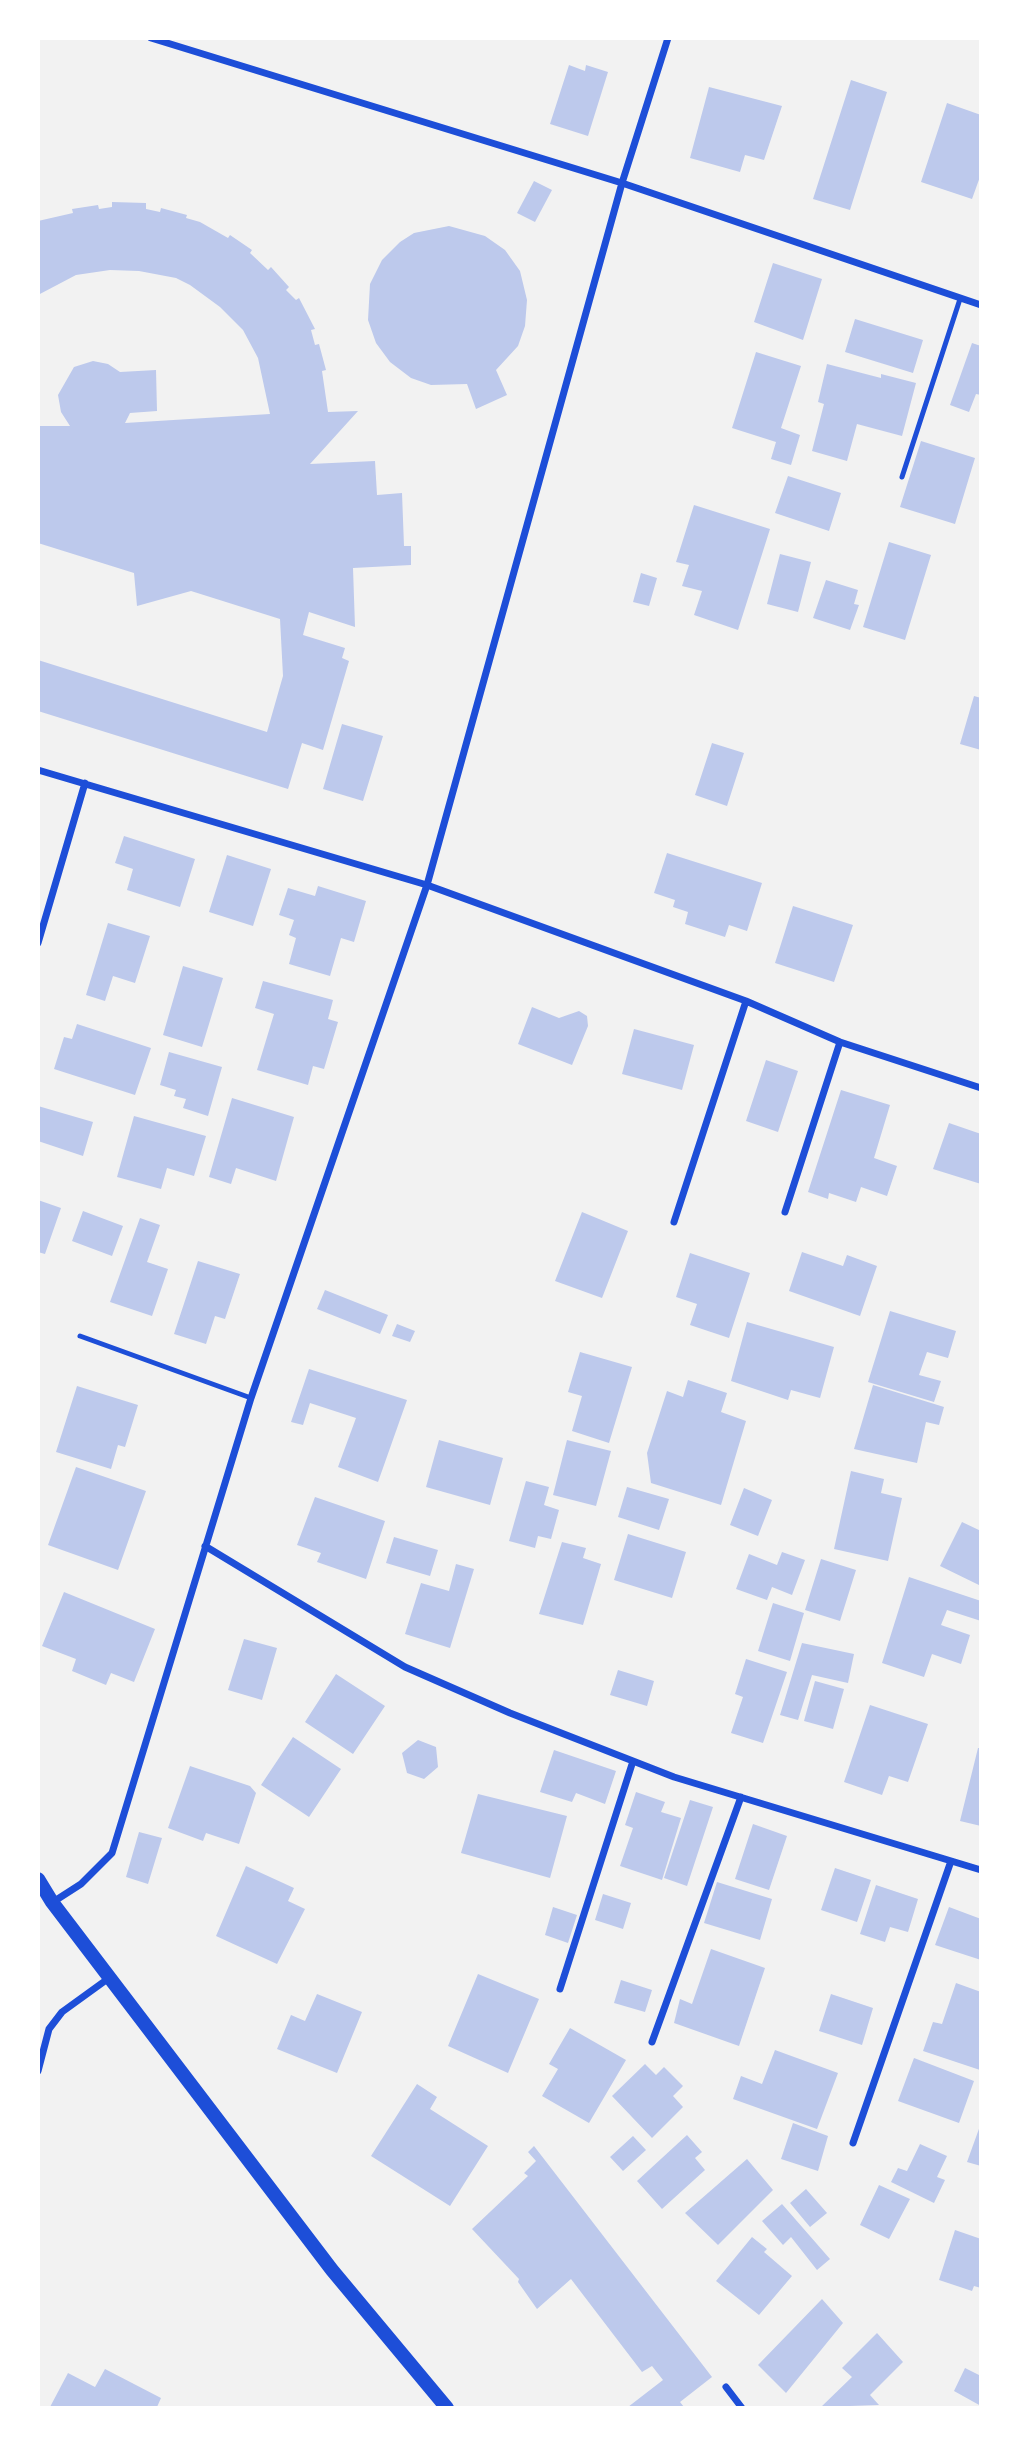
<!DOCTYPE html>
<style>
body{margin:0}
#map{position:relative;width:1019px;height:2446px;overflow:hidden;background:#f2f2f2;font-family:Cabin,sans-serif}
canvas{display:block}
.frame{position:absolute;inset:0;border:40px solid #fff;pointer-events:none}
</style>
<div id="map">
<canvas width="1019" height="2446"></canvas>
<div class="frame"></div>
</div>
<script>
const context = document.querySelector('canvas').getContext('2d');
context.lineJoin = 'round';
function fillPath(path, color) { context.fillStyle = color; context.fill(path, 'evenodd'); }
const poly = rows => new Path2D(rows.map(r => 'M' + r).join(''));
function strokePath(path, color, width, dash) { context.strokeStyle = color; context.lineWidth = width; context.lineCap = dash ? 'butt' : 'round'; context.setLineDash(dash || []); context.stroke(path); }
fillPath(poly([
 [569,65,585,71,586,65,608,72,588,136,550,124],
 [851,80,887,92,850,210,813,199],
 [709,87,782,106,764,160,745,155,740,172,690,158],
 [947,103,981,115,981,174,972,199,921,182],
 [534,181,552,190,535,222,517,213],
 [112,202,146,203,146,209,160,212,161,208,187,215,186,218,200,222,228,238,230,235,252,250,250,253,268,270,271,267,289,287,286,290,296,300,299,298,315,329,311,330,315,345,319,344,326,370,322,371,328,412,358,411,310,464,375,461,377,495,402,493,404,546,411,546,411,565,353,568,355,627,309,612,303,635,345,648,342,658,349,661,323,750,302,743,288,789,38,711,38,660,267,732,283,676,280,619,191,591,137,606,134,573,38,543,38,426,70,426,61,412,58,395,74,367,93,361,108,364,120,372,156,370,157,411,130,413,125,423,270,414,258,358,243,330,220,307,190,285,176,278,139,271,110,270,76,275,38,295,38,221,73,213,72,209,98,205,99,209,112,207],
 [449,226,485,236,505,250,520,271,527,300,525,326,518,346,496,370,507,395,476,409,467,384,431,385,411,378,390,362,376,343,368,320,370,284,382,260,400,242,414,233],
 [773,263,822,279,803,340,754,322],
 [855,319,923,340,913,373,845,352],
 [972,343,981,346,981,395,976,394,969,412,950,405],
 [756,352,801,366,781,428,800,435,791,465,771,459,776,442,732,428],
 [827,364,881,378,881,374,916,383,902,436,857,424,847,461,812,451,824,404,818,402],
 [921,441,975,458,955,524,900,507],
 [788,476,841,493,829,531,775,513],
 [694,505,770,529,738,630,694,615,702,591,682,586,689,565,676,562],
 [889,542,931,555,905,640,863,627],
 [780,554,811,562,798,612,767,604],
 [641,573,657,578,649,606,633,602],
 [826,580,858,590,854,604,859,605,850,630,813,618],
 [974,696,981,698,981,750,960,744],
 [342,724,383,736,363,801,323,789],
 [712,743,744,753,727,806,695,795],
 [124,836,195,859,180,907,127,890,133,869,115,863],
 [667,853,762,883,747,931,729,925,725,937,685,924,688,912,673,907,675,900,654,893],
 [227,855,271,869,253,926,209,912],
 [318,886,366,901,354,942,341,938,330,976,289,964,296,938,289,935,294,920,279,915,288,888,315,896],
 [793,906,853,925,834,982,775,963],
 [108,923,150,936,135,983,113,976,105,1001,86,995],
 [183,966,223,978,202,1047,163,1035],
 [263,981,333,1000,328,1019,338,1022,324,1069,313,1066,308,1085,257,1070,274,1014,255,1008],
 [532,1007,559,1018,579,1011,587,1016,588,1026,572,1065,518,1044],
 [77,1024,151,1048,135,1095,54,1069,64,1037,72,1039],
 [634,1029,694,1045,682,1090,622,1074],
 [169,1052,222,1067,208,1116,183,1108,186,1099,174,1096,176,1090,160,1085],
 [766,1060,798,1071,778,1132,746,1121],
 [841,1090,890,1105,874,1158,897,1166,887,1196,861,1187,856,1202,829,1193,828,1199,808,1192],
 [232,1098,294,1117,276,1181,236,1168,231,1184,209,1177],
 [38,1106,93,1122,83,1156,38,1141],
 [134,1116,206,1136,194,1176,167,1168,161,1189,117,1177],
 [949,1123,981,1134,981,1184,933,1169],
 [38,1200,61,1208,45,1254,38,1252],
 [83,1211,123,1226,112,1256,72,1241],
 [582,1212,628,1231,602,1298,555,1281],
 [140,1218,160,1225,147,1262,168,1269,152,1316,110,1302],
 [802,1252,843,1266,847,1255,877,1266,860,1316,789,1291],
 [690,1253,750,1273,729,1338,690,1325,697,1304,676,1297],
 [198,1261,240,1274,225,1319,215,1316,206,1344,174,1334],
 [325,1290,388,1315,380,1334,317,1309],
 [890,1311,956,1331,948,1358,927,1352,919,1375,941,1381,934,1402,868,1382],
 [747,1322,834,1347,820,1398,791,1390,788,1400,731,1381],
 [397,1324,415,1331,410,1342,392,1336],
 [580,1352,632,1367,609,1443,572,1431,582,1396,568,1392],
 [309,1369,407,1400,378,1482,338,1467,356,1418,310,1403,303,1425,291,1422],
 [688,1380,727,1393,721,1412,746,1421,721,1505,651,1483,647,1453,667,1391,683,1397],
 [873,1385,944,1407,939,1425,926,1422,917,1463,854,1449],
 [77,1386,138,1405,125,1447,118,1445,111,1469,56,1452],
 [439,1440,503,1458,490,1505,426,1487],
 [567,1440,611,1451,596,1506,553,1495],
 [76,1467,146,1491,118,1570,48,1545],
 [851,1471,884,1479,881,1493,902,1498,888,1561,834,1549],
 [526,1481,549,1487,544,1505,559,1510,551,1539,538,1536,535,1548,509,1541],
 [627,1487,669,1499,659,1530,618,1517],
 [744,1488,772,1500,758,1536,730,1525],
 [315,1497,385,1521,366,1579,317,1562,321,1553,297,1545],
 [962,1522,981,1531,981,1586,940,1566],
 [628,1534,686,1552,672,1598,614,1580],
 [394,1537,438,1550,430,1576,386,1563],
 [562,1542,586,1548,583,1558,601,1564,583,1625,539,1614],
 [782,1552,805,1560,792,1595,772,1587,767,1600,736,1589,749,1554,777,1565],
 [821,1559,856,1570,840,1621,805,1610],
 [456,1564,474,1569,450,1648,405,1634,421,1583,449,1591],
 [909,1577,981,1601,981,1621,947,1610,941,1625,970,1635,961,1664,932,1654,924,1677,882,1663],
 [64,1592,155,1629,134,1682,111,1673,106,1685,72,1671,76,1659,42,1646],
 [773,1603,804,1613,790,1661,758,1651],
 [244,1639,277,1648,262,1700,228,1690],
 [802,1643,854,1654,848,1683,812,1675,798,1720,780,1715],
 [746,1659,787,1672,763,1743,731,1733,743,1697,735,1694],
 [618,1670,654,1681,647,1706,610,1695],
 [336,1674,385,1706,353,1754,305,1722],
 [815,1681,844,1689,833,1729,804,1721],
 [870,1705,928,1724,908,1782,889,1776,882,1795,844,1782],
 [293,1737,341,1769,309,1817,261,1785],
 [418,1740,436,1747,438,1767,424,1779,407,1773,402,1753],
 [978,1748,981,1748,981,1826,960,1821],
 [554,1750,616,1771,605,1804,576,1793,572,1802,540,1792],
 [190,1766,250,1786,256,1793,239,1844,206,1833,203,1841,168,1828],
 [636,1792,665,1802,661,1812,681,1818,662,1880,620,1866,633,1828,625,1825],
 [478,1794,567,1816,550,1878,461,1853],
 [690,1800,713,1807,687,1886,664,1878],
 [753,1824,787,1836,769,1890,735,1879],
 [139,1832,162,1838,148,1884,126,1877],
 [246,1866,294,1888,288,1901,305,1909,277,1964,216,1936],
 [835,1868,871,1880,857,1922,821,1910],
 [717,1882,772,1899,760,1940,704,1923],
 [876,1885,918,1899,908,1932,890,1927,885,1942,860,1934],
 [603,1894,631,1903,623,1929,595,1920],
 [553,1907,577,1915,568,1943,545,1935],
 [949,1907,981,1919,981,1960,935,1945],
 [711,1949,765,1968,739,2046,674,2023,680,1999,692,2004],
 [478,1974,539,1999,508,2073,448,2046],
 [621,1980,652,1990,645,2012,614,2003],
 [956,1983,981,1992,980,2070,923,2051,933,2022,942,2024],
 [317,1994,362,2012,337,2073,277,2049,291,2015,305,2021],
 [831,1994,873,2008,862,2045,819,2031],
 [570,2028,626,2060,589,2123,542,2096,558,2069,549,2064],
 [775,2050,838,2073,817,2129,733,2099,741,2076,762,2084],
 [914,2058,974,2081,959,2123,898,2101],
 [645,2064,656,2075,664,2067,683,2086,673,2096,683,2107,652,2138,612,2096],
 [417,2084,437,2097,430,2109,488,2146,450,2206,371,2156],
 [793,2123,828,2136,818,2171,781,2159],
 [980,2126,981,2126,981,2166,967,2162],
 [687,2135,702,2152,695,2158,705,2170,662,2209,637,2181],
 [633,2136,646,2150,623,2171,610,2157],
 [920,2144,947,2156,937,2177,945,2180,934,2203,891,2182,898,2168,907,2171],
 [534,2146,712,2377,680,2402,684,2407,628,2407,663,2380,652,2366,642,2372,571,2279,537,2309,518,2282,519,2279,472,2229,528,2176,524,2173,536,2161,528,2152],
 [747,2159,773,2190,718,2245,685,2213],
 [879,2185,910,2199,889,2239,860,2225],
 [806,2189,827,2213,810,2227,790,2203],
 [782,2204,830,2259,817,2270,791,2237,783,2245,762,2221],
 [955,2230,981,2239,981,2288,974,2286,972,2291,939,2280],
 [752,2237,767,2249,764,2252,792,2276,759,2315,716,2281],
 [822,2299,843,2323,786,2393,758,2365],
 [877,2333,903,2362,870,2395,879,2405,821,2407,852,2377,842,2368],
 [965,2368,981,2376,981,2406,954,2391],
 [105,2369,161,2398,157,2407,50,2407,68,2373,95,2387]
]), '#bdc9ec');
strokePath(poly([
 [902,477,960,299],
 [80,1336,251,1398]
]), '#1d4ed8', 5);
strokePath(poly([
 [151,38,622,183,981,305],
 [38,770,427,885,746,1001,840,1042,981,1088],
 [38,943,85,783],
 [785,1212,840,1042],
 [674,1222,746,1001],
 [205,1546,405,1667,510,1713,674,1777,981,1870],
 [53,1902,81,1884,112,1853,251,1398,427,885,622,183,668,38],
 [560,1989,633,1761],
 [652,2042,741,1797],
 [38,2071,49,2029,62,2012,109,1978],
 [853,2143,951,1861],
 [726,2387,742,2408]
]), '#1d4ed8', 7);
strokePath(poly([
 [38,1879,52,1902,332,2270,447,2408]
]), '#1d4ed8', 14);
</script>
